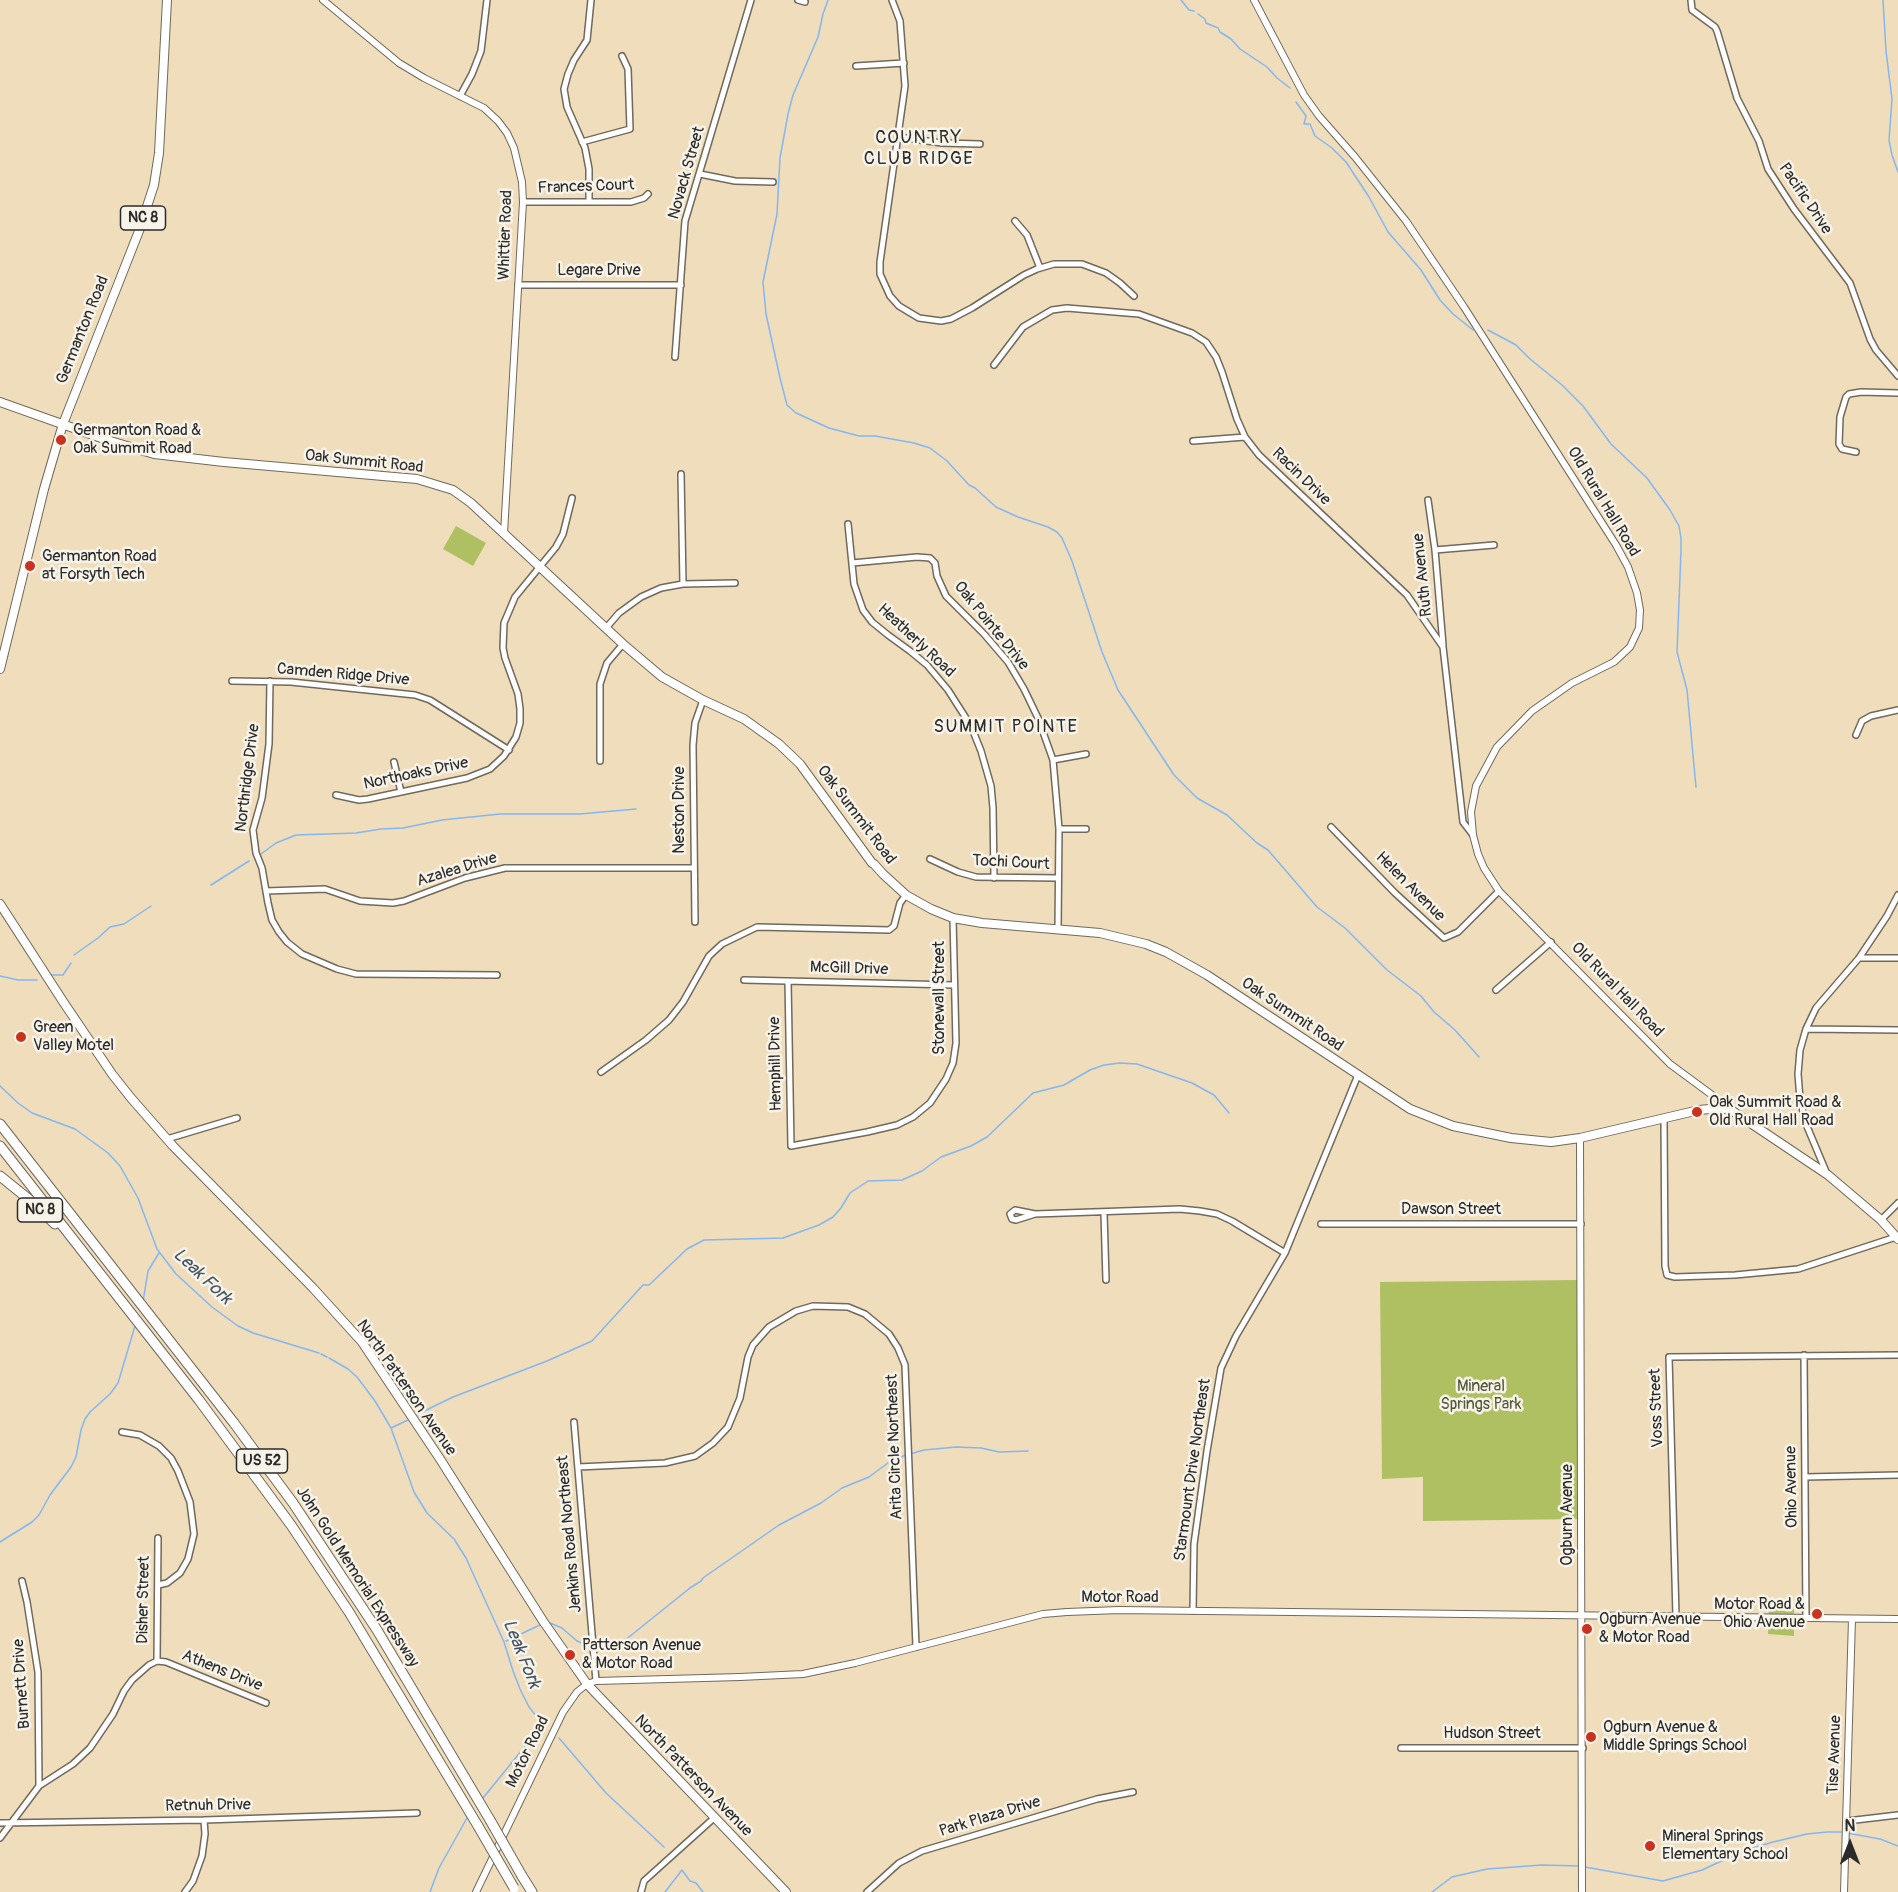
<!DOCTYPE html>
<style>
body{margin:0}
#map{position:relative;width:1898px;height:1892px;overflow:hidden;background:#efddbb;font-family:Pangolin,sans-serif}
canvas{display:block}
.north{position:absolute;left:1820px;top:1814px;width:60px;height:60px;-webkit-text-stroke:4px #f7f3e8;paint-order:stroke;rotate:0deg;font-size:16px;font-weight:700;line-height:24px;text-align:center;color:#2b2b2b}
.north::after{content:'';display:block;margin:auto;width:21px;height:27px;background:#2b2b2b;clip-path:polygon(50% 0,100% 100%,50% 72%,0 100%)}
</style>
<div id="map">
<canvas width="1898" height="1892"></canvas>
<div class="north">N</div>
</div>
<script>
const context = document.querySelector('canvas').getContext('2d');
context.lineJoin = 'round';
function fillPath(path, color) { context.fillStyle = color; context.fill(path, 'evenodd'); }
const poly = rows => new Path2D(rows.map(r => 'M' + r).join(''));
function strokePath(path, color, width, dash) { context.strokeStyle = color; context.lineWidth = width; context.lineCap = dash ? 'butt' : 'round'; context.setLineDash(dash || []); context.stroke(path); }
function label(font, color, halo, rows, align = 'center') {
  context.font = font + ' Pangolin,sans-serif'; context.lineWidth = 5; context.setLineDash([]); context.textBaseline = 'middle'; context.strokeStyle = halo; context.fillStyle = color; for (const [text, x, y, turn = 0] of rows) {
    context.save(); context.translate(x, y); context.rotate((+turn || 0) * Math.PI / 180); context.textAlign = isNaN(turn) ? turn : align; if (halo) context.strokeText(text, 0, 0); context.fillText(text, 0, 0); context.restore();
  }
}
fillPath(poly([
 [456,526,486,543,473,566,443,549],
 [1579,1280,1580,1519,1423,1521,1423,1477,1382,1479,1380,1282],
 [1769,1608,1794,1609,1794,1636,1768,1634]
]), '#afc063');
strokePath(poly([
 [828,0,823,14,818,37,793,95,788,114,780,158,777,214,763,282,766,314,780,378,787,405,796,413,829,428,859,436,875,436,914,443,930,448,947,461,969,485,975,488,996,507,1018,517,1048,527,1057,532,1062,538,1072,561,1102,652,1118,690,1174,775,1197,798,1227,815,1257,843,1268,850,1317,907,1345,928,1387,970,1421,996,1434,1012,1455,1030,1479,1057],
 [1181,0,1189,10,1194,11],
 [1883,0,1886,51,1892,99,1889,140,1892,155,1898,172],
 [1198,14,1205,19,1206,23,1218,28,1220,32,1231,39,1240,49,1267,67,1277,78,1290,88],
 [1296,102,1306,116,1304,124,1310,124,1315,136,1332,148,1346,162,1369,197,1388,232,1421,270,1440,300,1453,314,1473,330],
 [1488,330,1516,345,1530,359,1562,385,1583,406,1611,444,1647,478,1670,510,1679,526,1681,538,1681,551,1677,652,1687,690,1696,787],
 [261,854,276,843,296,835,356,833,381,829,403,828,442,820,500,814,580,814,636,809],
 [211,885,249,861],
 [74,955,98,938,110,927,124,924,151,906],
 [51,975,63,975,71,963],
 [0,976,18,980,37,980],
 [0,1086,18,1103,32,1113,75,1129,108,1153,120,1166,138,1198,157,1249,176,1274,212,1307,238,1326,253,1333,319,1353],
 [143,1302,148,1271,159,1253],
 [321,1354,327,1357],
 [329,1358,348,1369,357,1377,375,1401,391,1428,414,1492,427,1513,454,1539,466,1558,504,1642,513,1671,520,1689,529,1707,541,1722,531,1739,483,1798],
 [414,1416,453,1397,547,1361,592,1341,643,1285,649,1285,687,1249,704,1240,783,1238,819,1225,833,1217,841,1208,850,1193,868,1181,902,1180,922,1171,941,1157,971,1146,987,1137,1033,1093,1064,1085,1090,1070,1104,1065,1120,1063,1137,1064,1192,1083,1214,1095,1229,1113],
 [391,1428,410,1419],
 [910,1454,924,1450,956,1447,981,1448,999,1452,1028,1451],
 [0,1542,32,1522,39,1515,50,1495,71,1467,76,1457,81,1430,85,1419,90,1412,110,1394,118,1383,135,1326],
 [550,1623,562,1628,577,1641,592,1647],
 [506,1641,542,1624],
 [596,1647,614,1648,619,1645,690,1588,701,1581,703,1578,779,1525,821,1503,842,1488,869,1477,892,1460,906,1455],
 [559,1738,606,1793,664,1847],
 [1847,1833,1880,1839,1898,1846],
 [1585,1867,1663,1881,1702,1870,1743,1851,1773,1842,1807,1834,1827,1832,1843,1832],
 [430,1892,439,1868,467,1818],
 [665,1892,682,1870,690,1881,696,1883,703,1892],
 [1432,1892,1452,1877,1487,1869,1542,1865,1580,1866]
]), '#83b7f1', 1.5);
const minor = poly([
 [798,0,805,2],
 [892,0,900,21,905,86,880,262,880,274,890,296,899,306,919,318,941,321,951,319,972,308,1024,275,1037,269,1054,264,1082,264,1106,273,1120,283,1134,296],
 [1691,0,1692,10,1715,27,1717,31,1737,98,1759,141,1768,169,1794,209,1850,283,1870,339,1876,350,1898,376],
 [856,66,904,63],
 [460,96,472,74,481,51,487,0],
 [898,137,942,143,980,144],
 [582,142,630,129,628,69,622,56],
 [700,174,735,181,773,182],
 [523,202,631,202,644,198,648,194],
 [589,202,589,169,585,148,567,107,564,89,568,74,574,60,587,40,591,0],
 [1015,221,1027,235,1040,268],
 [518,285,681,285],
 [675,357,685,221,751,0],
 [994,365,1023,327,1052,310,1067,308,1139,314,1192,333,1206,342,1216,357,1222,372,1237,419,1245,437,1259,455,1407,595,1443,647,1463,822,1473,835],
 [1193,441,1245,437],
 [1856,452,1842,449,1839,444,1840,417,1846,397,1849,394,1861,392,1898,393],
 [681,474,683,584],
 [1428,500,1435,550,1443,645],
 [848,524,854,584,863,610,872,622,888,635,910,651,927,665,948,690,971,726,981,751,991,786,993,808,994,878],
 [1435,550,1494,545],
 [852,563,917,557,930,558,935,563,937,576,946,596,984,634,1008,662,1024,689,1038,718,1053,760,1059,829,1058,929],
 [606,628,619,613,641,597,661,588,683,584,735,583],
 [232,681,291,682,415,695,430,700,509,750],
 [270,681,269,744,262,798,253,830,256,853,262,868,268,903,272,920,279,932,287,942,302,954,337,969,356,974,497,975],
 [1856,735,1862,721,1871,716,1898,710],
 [1053,760,1086,754],
 [600,761,600,684,607,663,623,644],
 [394,762,401,792],
 [336,795,359,800,368,799,467,778,490,769,504,756,516,737,520,723,520,709,518,694,505,658,503,648,504,623,515,597,556,547,563,534,572,498],
 [1331,827,1395,893,1444,938,1458,932,1499,891],
 [1059,829,1086,829],
 [930,859,958,872,976,877,1058,878],
 [266,891,325,889,360,901,393,903,404,901,465,878,505,868,694,868],
 [695,922,693,745,695,723,703,700],
 [1859,958,1898,958],
 [744,980,954,985],
 [788,981,791,1146,867,1132,897,1125,913,1117,930,1103,946,1079,953,1063,956,1043,953,918],
 [1496,990,1551,942],
 [1806,1029,1898,1030],
 [601,1072,646,1040,669,1020,683,1002,709,956,722,944,757,927,889,930,894,926,900,903,906,895],
 [1664,1119,1665,1266,1667,1275,1675,1277,1735,1275,1798,1269,1896,1237],
 [167,1139,237,1118],
 [1827,1174,1806,1124,1800,1099,1798,1074,1800,1050,1806,1029,1816,1008,1859,958,1887,916,1898,895],
 [1104,1213,1106,1280],
 [1035,1214,1016,1220,1012,1219,1010,1214,1015,1210,1035,1214,1180,1209,1200,1211,1217,1214,1232,1221,1285,1253],
 [1881,1220,1898,1203],
 [1321,1224,1581,1224],
 [1804,1355,1806,1618],
 [574,1422,596,1681],
 [122,1432,140,1435,159,1446,171,1458,178,1471,190,1502,194,1534,188,1559,180,1573,167,1583,158,1585],
 [578,1467,665,1463,695,1456,713,1443,728,1427,740,1398,748,1357,753,1345,769,1327,796,1311,813,1306,848,1307,865,1314,889,1334,898,1348,905,1365,916,1647],
 [1805,1477,1898,1475],
 [22,1581,27,1602,38,1672,39,1786],
 [1193,1611,1194,1544,1207,1451,1221,1368,1236,1336,1285,1253,1358,1075],
 [1676,1616,1669,1357,1898,1355],
 [157,1661,158,1538],
 [1401,1748,1583,1748],
 [1847,1821,1898,1815],
 [0,1823,204,1820,417,1813],
 [0,1838,39,1786,73,1764,90,1748,113,1714,124,1691,132,1680,149,1665,157,1661,166,1662,266,1703],
 [185,1892,193,1881,202,1856,205,1834,204,1820],
 [641,1892,644,1881,714,1818],
 [867,1892,899,1863,922,1851,1097,1799,1133,1792]
]);
const tertiary = poly([
 [323,0,399,63,424,78,484,108,498,121,507,133,514,148,522,182,523,202,504,533],
 [1254,0,1304,95,1319,116,1355,157,1406,221,1464,307,1616,545,1628,567,1637,593,1640,610,1639,628,1630,647,1614,662,1572,683,1532,711,1497,747,1476,786,1471,812,1473,835,1478,854,1484,868,1499,891,1568,961,1670,1064,1731,1109],
 [1580,1138,1582,1892],
 [476,1892,563,1712,577,1692,587,1684,596,1681,740,1677,803,1674,855,1663,1043,1614,1067,1612,1119,1610,1898,1619],
 [1844,1892,1852,1619]
]);
const secondary = poly([
 [0,402,107,440,154,454,224,462,417,479,453,490,471,503,623,644,662,677,703,700,744,719,779,744,800,764,872,863,874,864,883,874,906,895,931,909,953,918,982,923,1100,933,1146,944,1166,952,1207,975,1410,1109,1453,1126,1511,1138,1551,1142,1580,1138,1699,1110,1720,1108,1731,1110,1828,1175,1881,1220,1898,1239],
 [0,904,64,1003,112,1074,131,1098,173,1146,313,1288,362,1342,440,1459,543,1621,587,1684,786,1892]
]);
const primary = poly([
 [0,669,44,489,63,424,139,231,154,185,159,153,167,0]
]);
const motorway = poly([
 [0,1124,234,1423,293,1503,377,1630,490,1820],
 [0,1146,199,1400,291,1525,349,1612,478,1826],
 [0,1176,31,1201,55,1224],
 [522,1876,532,1892]
]);
strokePath(minor, '#70695d', 8);
strokePath(tertiary, '#70695d', 8);
strokePath(secondary, '#70695d', 10);
strokePath(primary, '#70695d', 10);
strokePath(motorway, '#70695d', 11);
strokePath(minor, '#fff', 5);
strokePath(tertiary, '#fff', 6);
strokePath(secondary, '#fff', 8);
strokePath(primary, '#fff', 8);
strokePath(motorway, '#fff', 9);
const motorwayBridge = poly([
 [490,1820,522,1876],
 [478,1826,514,1888]
]);
strokePath(motorwayBridge, '#70695d', 11, []);
strokePath(motorwayBridge, '#fff', 9);
for (const [x, y, r, color] of [
 [61,440,6,"#c8321e"],
 [30,566,6,"#c8321e"],
 [21,1037,6,"#c8321e"],
 [1697,1112,6,"#c8321e"],
 [1817,1614,6,"#c8321e"],
 [1587,1629,6,"#c8321e"],
 [570,1655,6,"#c8321e"],
 [1591,1737,6,"#c8321e"],
 [1650,1846,6,"#c8321e"]
]) { const dot = new Path2D(); dot.arc(x, y, r, 0, 2 * Math.PI); context.fillStyle = color; context.fill(dot); strokePath(dot, '#f7f3e8', 2); }
for (const [x, y, w] of [
 [143,218,45],
 [40,1210,45],
 [262,1461,51]
]) { const box = new Path2D(); box.roundRect(x - w / 2, y - 12, w, 24, 4.5); context.fillStyle = '#f7f3e8'; context.fill(box); strokePath(box, '#2b2b2b', 1.5); }
label('bold 15px', '#2b2b2b', null, [
 ["NC 8",143,218],
 ["NC 8",40,1210],
 ["US 52",262,1461]
]);
label('16px', '#2b2b2b', '#f7f3e8', [
 ["Novack Street",687,173,-74],
 ["Frances Court",586,187,-2],
 ["Pacific Drive",1805,199,56],
 ["Whittier Road",506,235,-88],
 ["Legare Drive",599,271],
 ["Germanton Road",83,330,-68],
 ["Oak Summit Road",364,462,6],
 ["Racin Drive",1301,477,44],
 ["Old Rural Hall Road",1603,502,59],
 ["Ruth Avenue",1423,575,-96],
 ["Oak Pointe Drive",991,626,51],
 ["Heatherly Road",916,641,43],
 ["Camden Ridge Drive",343,675,5],
 ["Northoaks Drive",416,774,-12],
 ["Northridge Drive",248,778,-83],
 ["Neston Drive",680,810,-90],
 ["Oak Summit Road",856,815,53],
 ["Tochi Court",1011,863,3],
 ["Azalea Drive",457,870,-17],
 ["Helen Avenue",1410,887,45],
 ["McGill Drive",849,969,2],
 ["Old Rural Hall Road",1617,990,46],
 ["Stonewall Street",940,998,-90],
 ["Oak Summit Road",1292,1015,34],
 ["Hemphill Drive",776,1064,-91],
 ["Dawson Street",1451,1210],
 ["North Patterson Avenue",406,1388,55],
 ["Voss Street",1657,1408,-92],
 ["Arita Circle Northeast",895,1447,-92],
 ["Starmount Drive Northeast",1193,1470,-82],
 ["Ohio Avenue",1792,1487,-91],
 ["Ogburn Avenue",1568,1515,-90],
 ["Jenkins Road Northeast",570,1534,-95],
 ["John Gold Memorial Expressway",357,1577,57],
 ["Motor Road",1120,1598],
 ["Disher Street",144,1600,-89],
 ["Athens Drive",222,1671,22],
 ["Burnett Drive",22,1684,-94],
 ["Hudson Street",1492,1734],
 ["Motor Road",528,1752,-64],
 ["Tise Avenue",1835,1755,-88],
 ["North Patterson Avenue",693,1776,46],
 ["Retnuh Drive",208,1806,-1],
 ["Park Plaza Drive",990,1817,-17]
]);
label('16px', '#2b2b2b', '#f7f3e8', [
 ["Germanton Road &",73,431],
 ["Oak Summit Road",73,449],
 ["Germanton Road",42,557],
 ["at Forsyth Tech",42,575],
 ["Green",33,1028],
 ["Valley Motel",33,1046],
 ["Oak Summit Road &",1709,1103],
 ["Old Rural Hall Road",1709,1121],
 ["Motor Road &",1805,1605,"right"],
 ["Ohio Avenue",1805,1623,"right"],
 ["Ogburn Avenue",1599,1620],
 ["& Motor Road",1599,1638],
 ["Patterson Avenue",582,1646],
 ["& Motor Road",582,1664],
 ["Ogburn Avenue &",1603,1728],
 ["Middle Springs School",1603,1746],
 ["Mineral Springs",1662,1837],
 ["Elementary School",1662,1855]
], 'left');
label('16px', '#53583c', '#f7f3e8', [
 ["Mineral",1481,1387],
 ["Springs Park",1481,1405]
]);
context.letterSpacing = '1.5px';
label('18px', '#2b2b2b', '#f7f3e8', [
 ["COUNTRY",919,138],
 ["CLUB RIDGE",919,159],
 ["SUMMIT POINTE",1006,727]
]);
context.letterSpacing = '0px';
label('italic 18px', '#455566', '#f7f3e8', [
 ["Leak Fork",202,1277,43],
 ["Leak Fork",521,1654,68]
]);
</script>
